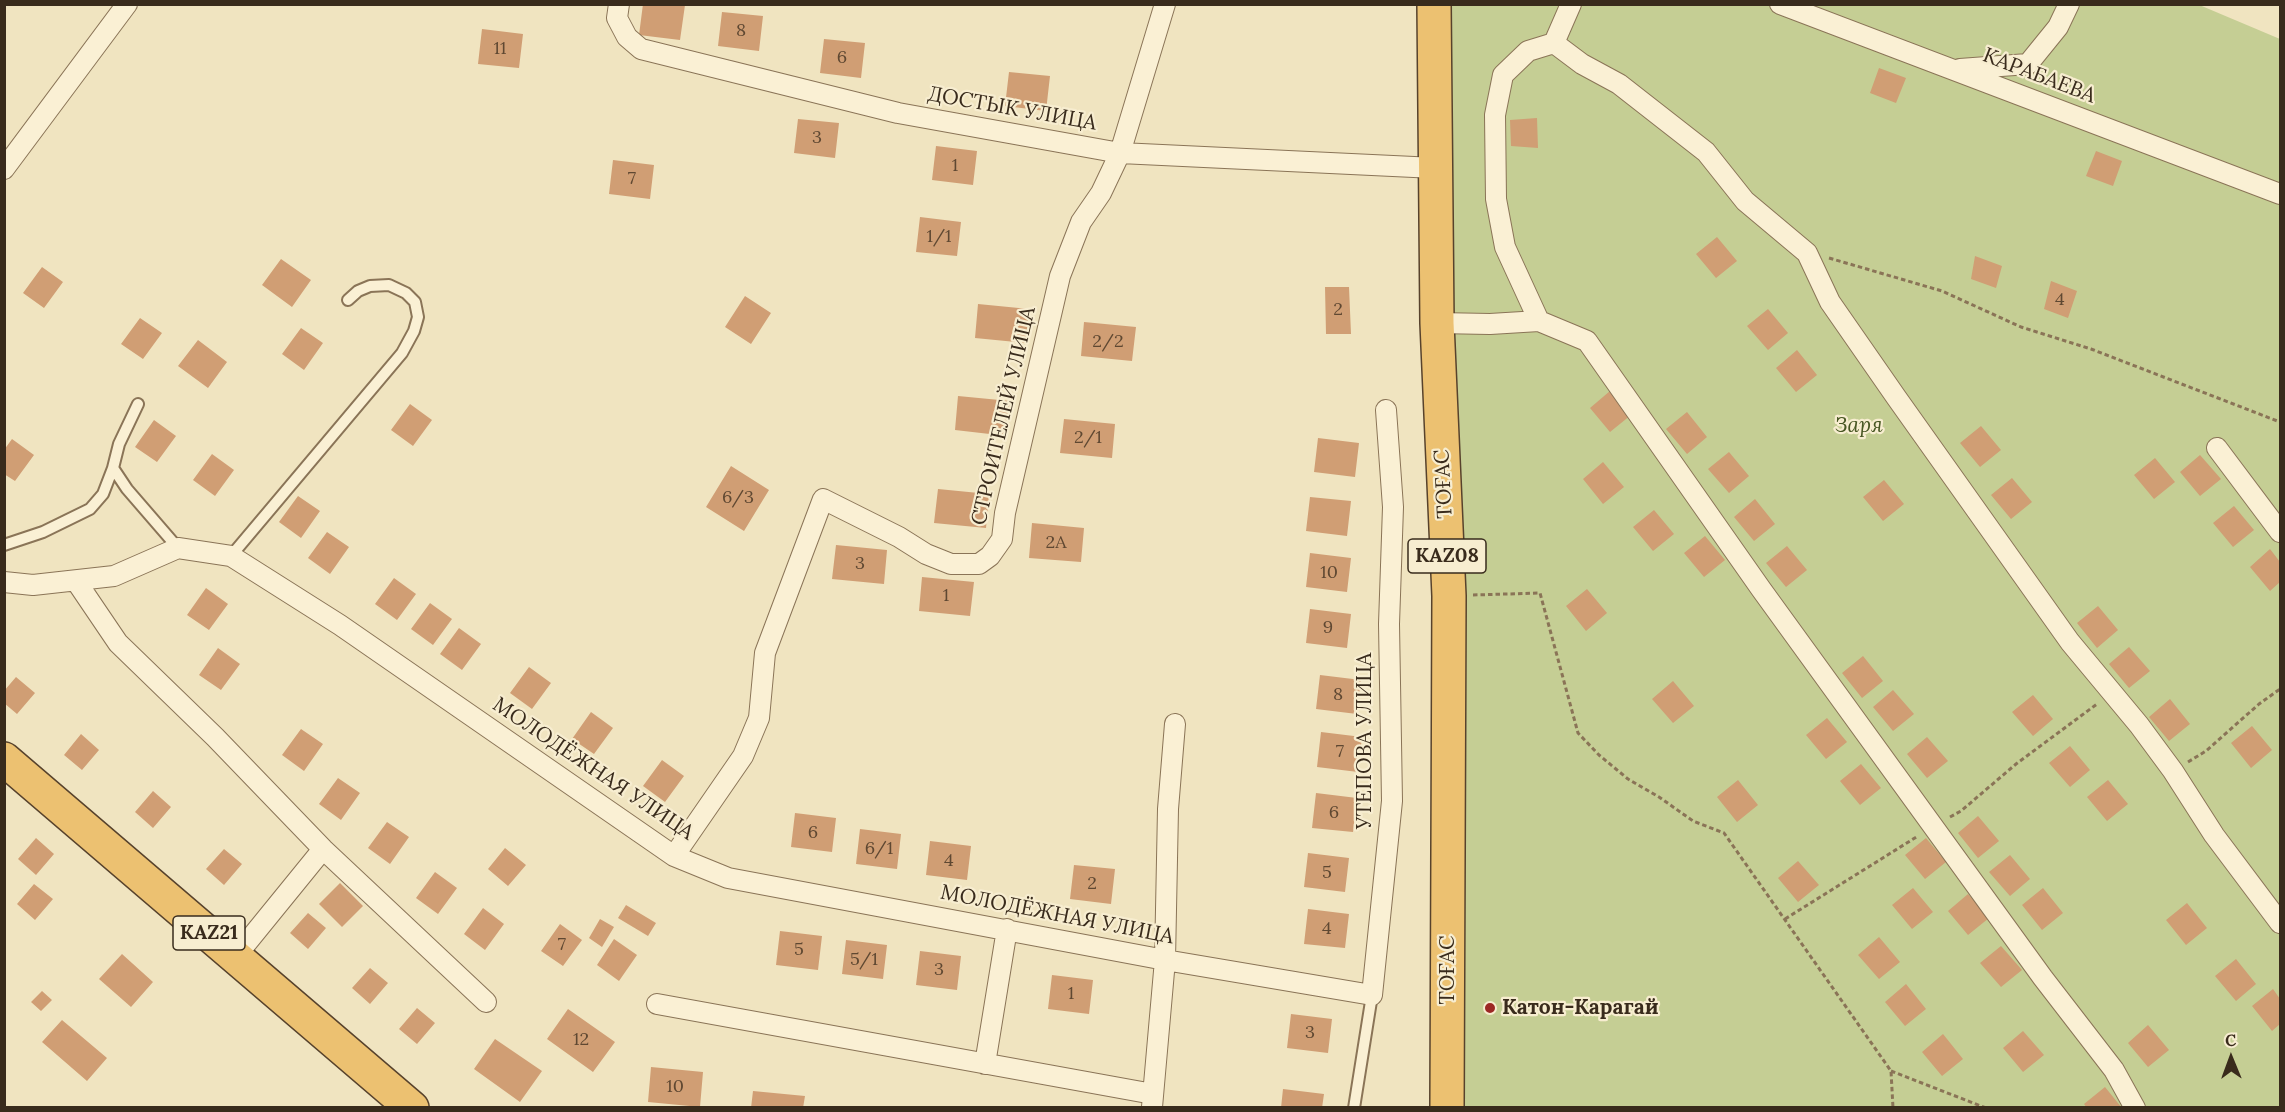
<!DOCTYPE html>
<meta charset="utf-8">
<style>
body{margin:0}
#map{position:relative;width:2285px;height:1112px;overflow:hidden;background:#f0e4c0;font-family:Lora,serif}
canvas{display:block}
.frame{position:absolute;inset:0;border:6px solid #392b1c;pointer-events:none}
.north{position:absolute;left:2201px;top:1028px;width:60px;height:60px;-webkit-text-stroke:4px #f7edd0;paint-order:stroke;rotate:359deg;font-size:16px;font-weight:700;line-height:24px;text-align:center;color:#392b1c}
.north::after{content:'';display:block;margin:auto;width:21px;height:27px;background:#392b1c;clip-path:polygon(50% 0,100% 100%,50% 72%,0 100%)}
</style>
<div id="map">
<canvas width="2285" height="1112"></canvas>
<div class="frame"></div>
<div class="north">С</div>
</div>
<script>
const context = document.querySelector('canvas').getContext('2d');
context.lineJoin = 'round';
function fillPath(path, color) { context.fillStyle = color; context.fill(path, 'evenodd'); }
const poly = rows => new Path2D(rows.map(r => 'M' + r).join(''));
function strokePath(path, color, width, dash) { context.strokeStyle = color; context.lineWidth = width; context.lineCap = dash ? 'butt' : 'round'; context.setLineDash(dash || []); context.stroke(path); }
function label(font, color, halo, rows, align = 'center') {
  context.font = font + ' Lora,serif'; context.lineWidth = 4.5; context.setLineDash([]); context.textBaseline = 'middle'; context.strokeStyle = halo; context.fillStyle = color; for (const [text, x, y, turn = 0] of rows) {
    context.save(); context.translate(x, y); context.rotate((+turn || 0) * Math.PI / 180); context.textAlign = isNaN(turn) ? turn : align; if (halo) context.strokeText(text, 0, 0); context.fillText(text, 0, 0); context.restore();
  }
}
fillPath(poly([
 [2197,4,2280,39,2280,1107,1447,1107,1437,323,1451,5]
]), '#c5ce94');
fillPath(poly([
 [643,4,685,5,680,40,639,35],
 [722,12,763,16,759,51,718,46],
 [482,29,523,34,519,68,478,64],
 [824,39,865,43,861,78,820,73],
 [1879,68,1906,78,1896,103,1870,93],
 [1009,72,1050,76,1046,111,1005,106],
 [1537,118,1538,148,1511,146,1510,120],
 [798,119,839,123,835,158,794,153],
 [936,146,977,151,973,185,932,180],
 [2096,151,2122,161,2113,186,2086,176],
 [613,160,654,165,650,199,609,194],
 [920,217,961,222,957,256,916,252],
 [1717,237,1737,261,1716,278,1696,254],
 [1975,256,2002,266,1996,288,1971,279],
 [281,259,311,280,292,307,262,285],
 [42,267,63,282,44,308,23,293],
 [2051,281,2077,291,2068,318,2044,309],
 [1325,287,1349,287,1351,334,1326,334],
 [745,296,771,313,751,344,725,327],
 [978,304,1029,309,1026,343,975,338],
 [1768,309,1788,333,1768,350,1747,326],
 [140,318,162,333,143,359,121,344],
 [1084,322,1136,327,1132,361,1081,356],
 [301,328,323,343,304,370,282,354],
 [198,340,227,362,208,388,178,366],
 [1797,350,1817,375,1796,392,1776,368],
 [1610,391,1631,415,1610,432,1590,408],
 [958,396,1010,401,1007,436,955,430],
 [410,404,432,420,413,446,391,430],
 [1687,412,1707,437,1687,454,1666,429],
 [1064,419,1115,424,1112,458,1060,453],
 [154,420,176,436,157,462,135,447],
 [1981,426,2001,450,1980,467,1960,443],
 [1318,438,1359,443,1355,477,1314,472],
 [12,439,34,455,15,481,4,474,4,450],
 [1729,452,1749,476,1729,493,1708,469],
 [212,454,234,470,215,496,193,480],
 [2200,455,2221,479,2200,496,2180,472],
 [2155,458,2175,482,2154,499,2134,475],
 [1603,462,1624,487,1603,504,1583,479],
 [731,466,769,490,744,531,706,507],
 [2012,478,2032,502,2011,519,1991,495],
 [1884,480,1904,504,1883,521,1863,497],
 [938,489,989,494,986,528,934,523],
 [298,496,320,511,301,538,279,522],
 [1310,497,1351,501,1347,536,1306,531],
 [1755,499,1775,524,1754,541,1734,517],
 [2234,506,2254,530,2233,547,2213,523],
 [1654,510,1674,534,1653,551,1633,527],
 [1032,523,1084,528,1081,562,1029,558],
 [327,532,349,547,330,574,308,558],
 [1705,536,1725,560,1704,577,1684,553],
 [836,545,887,550,884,584,832,579],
 [1787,546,1807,570,1786,587,1766,563],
 [2270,549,2280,562,2280,582,2270,591,2250,567],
 [1310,553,1351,558,1347,592,1306,587],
 [922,577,974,582,970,616,919,611],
 [394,578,416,594,397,620,375,604],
 [206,588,228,604,209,630,187,615],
 [1587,589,1607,613,1586,631,1566,606],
 [430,603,452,619,433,645,411,629],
 [2098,606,2118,630,2097,648,2077,623],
 [1310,609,1351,614,1347,648,1306,643],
 [459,628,481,644,462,670,440,654],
 [2129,647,2150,671,2129,688,2109,664],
 [218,648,240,664,221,690,199,675],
 [1863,656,1883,681,1862,698,1842,673],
 [529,667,551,683,532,709,510,693],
 [1320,675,1361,680,1357,714,1316,709],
 [16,677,35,693,17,714,4,703,4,691],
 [1673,681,1694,706,1673,723,1652,699],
 [1893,690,1914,714,1893,731,1873,707],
 [2033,695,2053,719,2033,736,2012,712],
 [2170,699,2190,724,2169,741,2149,717],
 [591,712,613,728,594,754,572,739],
 [1827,718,1847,742,1826,759,1806,735],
 [2252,726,2272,750,2251,768,2231,743],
 [301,729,323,744,304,771,282,755],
 [1321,732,1362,737,1358,772,1317,767],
 [81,734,99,750,82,770,64,755],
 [1927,737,1948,761,1927,778,1907,754],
 [2070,746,2090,770,2070,787,2049,763],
 [662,760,684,776,665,802,643,786],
 [1861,764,1881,788,1860,805,1840,781],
 [338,778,360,793,341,820,319,804],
 [1738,780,1758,805,1737,822,1717,797],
 [2108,780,2128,804,2107,821,2087,797],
 [153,791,171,807,153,828,135,812],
 [1316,793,1357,798,1353,832,1312,828],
 [795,813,836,818,832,852,791,847],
 [1978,816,1999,841,1978,858,1958,833],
 [387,822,409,837,390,864,368,848],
 [860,829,901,834,897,869,856,864],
 [36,838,54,854,36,875,18,859],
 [1926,838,1946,862,1925,879,1905,855],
 [930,841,971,846,967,880,926,875],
 [505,848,526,865,508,886,488,869],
 [224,849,242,864,224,885,206,869],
 [1308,853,1349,858,1345,892,1304,887],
 [2010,855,2030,879,2010,896,1989,872],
 [1798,861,1819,885,1798,902,1778,878],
 [1074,865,1115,869,1111,904,1070,899],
 [435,872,457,888,438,914,416,898],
 [340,883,363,906,342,927,319,904],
 [34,884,53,899,35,920,17,904],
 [1913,888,1933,912,1912,929,1892,905],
 [2043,888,2063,913,2042,930,2022,905],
 [1968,894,1989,918,1968,935,1948,911],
 [2187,903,2207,928,2186,945,2166,920],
 [626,905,656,923,648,936,618,918],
 [483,908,504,924,485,950,464,934],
 [1308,909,1349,914,1345,948,1304,944],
 [308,913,326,928,308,949,290,933],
 [600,919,614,927,602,947,589,938],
 [560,924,582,940,563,966,541,951],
 [780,931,822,936,818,970,776,965],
 [1879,937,1900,962,1879,979,1858,955],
 [614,939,637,955,619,981,597,965],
 [846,940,887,945,883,979,842,974],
 [2001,946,2022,970,2001,987,1980,963],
 [920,951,961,956,957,990,916,985],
 [122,954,153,982,131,1007,99,979],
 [2236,959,2256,984,2236,1001,2215,976],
 [370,968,388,983,370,1004,352,988],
 [1052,975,1093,980,1089,1014,1048,1009],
 [1906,984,1926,1009,1905,1026,1885,1002],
 [2273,989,2280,999,2280,1024,2272,1031,2252,1006],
 [42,991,52,1000,41,1011,31,1002],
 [417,1008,435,1023,417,1044,399,1029],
 [568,1009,615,1042,593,1072,547,1039],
 [1291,1014,1332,1019,1328,1053,1287,1048],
 [62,1020,107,1058,87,1081,42,1042],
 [2148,1025,2169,1050,2148,1067,2128,1043],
 [2023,1031,2044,1055,2023,1072,2003,1048],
 [1943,1034,1963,1059,1942,1076,1922,1052],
 [495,1039,542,1071,520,1102,474,1069],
 [651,1067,703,1072,700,1107,648,1102],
 [2105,1087,2122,1108,2087,1108,2084,1104],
 [1283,1089,1324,1094,1322,1108,1281,1108],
 [753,1091,805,1096,803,1108,751,1108]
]), '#d09e74');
const service = poly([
 [113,468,127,489,178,548],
 [4,545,43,532,90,509,103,494,113,468,119,444,138,404],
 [231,556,402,353,414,331,418,317,415,302,406,293,389,285,370,286,358,291,348,300],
 [1354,1108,1372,995]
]);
const minor = poly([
 [619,4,617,18,627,37,641,49,898,113,1120,153,1435,168],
 [1571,4,1554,43,1582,64,1619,84,1706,152,1745,201,1807,253,1830,302,1896,397,2070,642,2139,725,2173,771,2214,835,2280,923],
 [1780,4,2280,194],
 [1960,69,2028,64,2058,27,2069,4],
 [4,169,127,4],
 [1539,321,1505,247,1496,199,1495,115,1503,75,1528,51,1554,43],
 [1437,323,1490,324,1539,321,1587,341,1761,589,2043,978,2114,1070,2135,1108],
 [2217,448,2280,532],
 [76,581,118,643,215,737,323,849,486,1002],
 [4,582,33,585,114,576,178,548,231,556,340,625,674,856,728,878,1165,960,1372,995,1392,801,1389,624,1393,507,1386,410],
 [674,856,743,756,759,718,765,653,823,499,899,537,926,554,951,564,979,564,990,556,1002,539,1005,513,1060,276,1081,222,1101,193,1120,153,1165,4],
 [236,956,323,849],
 [657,1004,1153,1094],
 [985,1064,1007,929],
 [1152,1107,1165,960,1168,809,1175,724]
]);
const trunk = poly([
 [1434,4,1437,323,1449,596,1447,1108],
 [4,759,412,1108]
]);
strokePath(service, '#8a7457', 14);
strokePath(minor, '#8a7457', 22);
strokePath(trunk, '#57422c', 36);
strokePath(poly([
 [1829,258,1942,291,2021,327,2091,349,2280,422],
 [1473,595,1540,593,1578,733,1599,755,1628,779,1659,797,1693,821,1724,833,1891,1071,1893,1108],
 [2188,762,2206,751,2259,704,2280,689],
 [1950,817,1961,811,2016,764,2097,704],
 [1785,919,1918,836],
 [1891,1071,1986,1108]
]), '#8a7457', 3, [4.5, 3]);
strokePath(service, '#faf0d4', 10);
strokePath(minor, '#faf0d4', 20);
strokePath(trunk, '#ecc171', 33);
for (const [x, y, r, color] of [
 [1490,1008,6,"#9c2824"]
]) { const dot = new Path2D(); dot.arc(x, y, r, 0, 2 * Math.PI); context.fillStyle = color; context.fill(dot); strokePath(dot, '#f7edd0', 2); }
label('18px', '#5f4832', null, [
 ["8",741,31],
 ["11",500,49],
 ["6",842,58],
 ["3",817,138],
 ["1",955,166],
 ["7",632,179],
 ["1/1",939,237],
 ["4",2060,300],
 ["2",1338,310],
 ["2/2",1108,342],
 ["2/1",1088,438],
 ["6/3",738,498],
 ["2А",1056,543],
 ["3",860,564],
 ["10",1329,573],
 ["1",946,596],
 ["9",1328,628],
 ["8",1338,695],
 ["7",1340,752],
 ["6",1334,813],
 ["6",813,833],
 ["6/1",879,849],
 ["4",949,861],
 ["5",1327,873],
 ["2",1092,884],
 ["4",1327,929],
 ["7",562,945],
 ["5",799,950],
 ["5/1",864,960],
 ["3",939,970],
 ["1",1071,994],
 ["3",1310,1033],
 ["12",581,1040],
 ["10",675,1087]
]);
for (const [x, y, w] of [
 [1447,556,78],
 [209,933,72]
]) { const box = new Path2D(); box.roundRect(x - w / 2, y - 17, w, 34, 4.5); context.fillStyle = '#f7edd0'; context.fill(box); strokePath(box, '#392b1c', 1.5); }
label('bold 20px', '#392b1c', null, [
 ["KAZ08",1447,556],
 ["KAZ21",209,933]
]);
label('21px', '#392b1c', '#f7edd0', [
 ["КАРАБАЕВА",2039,76,21],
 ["ДОСТЫК УЛИЦА",1012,109,10],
 ["СТРОИТЕЛЕЙ УЛИЦА",1004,416,-77],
 ["ТОҒАС",1444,484,-93],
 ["УТЕПОВА УЛИЦА",1365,741,-90],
 ["МОЛОДЁЖНАЯ УЛИЦА",593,769,34],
 ["МОЛОДЁЖНАЯ УЛИЦА",1057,915,11],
 ["ТОҒАС",1448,970,-90]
]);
label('italic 21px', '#475622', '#f7edd0', [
 ["Заря",1859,426]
]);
label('bold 21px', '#392b1c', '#f7edd0', [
 ["Катон-Карагай",1502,1008]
], 'left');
</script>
